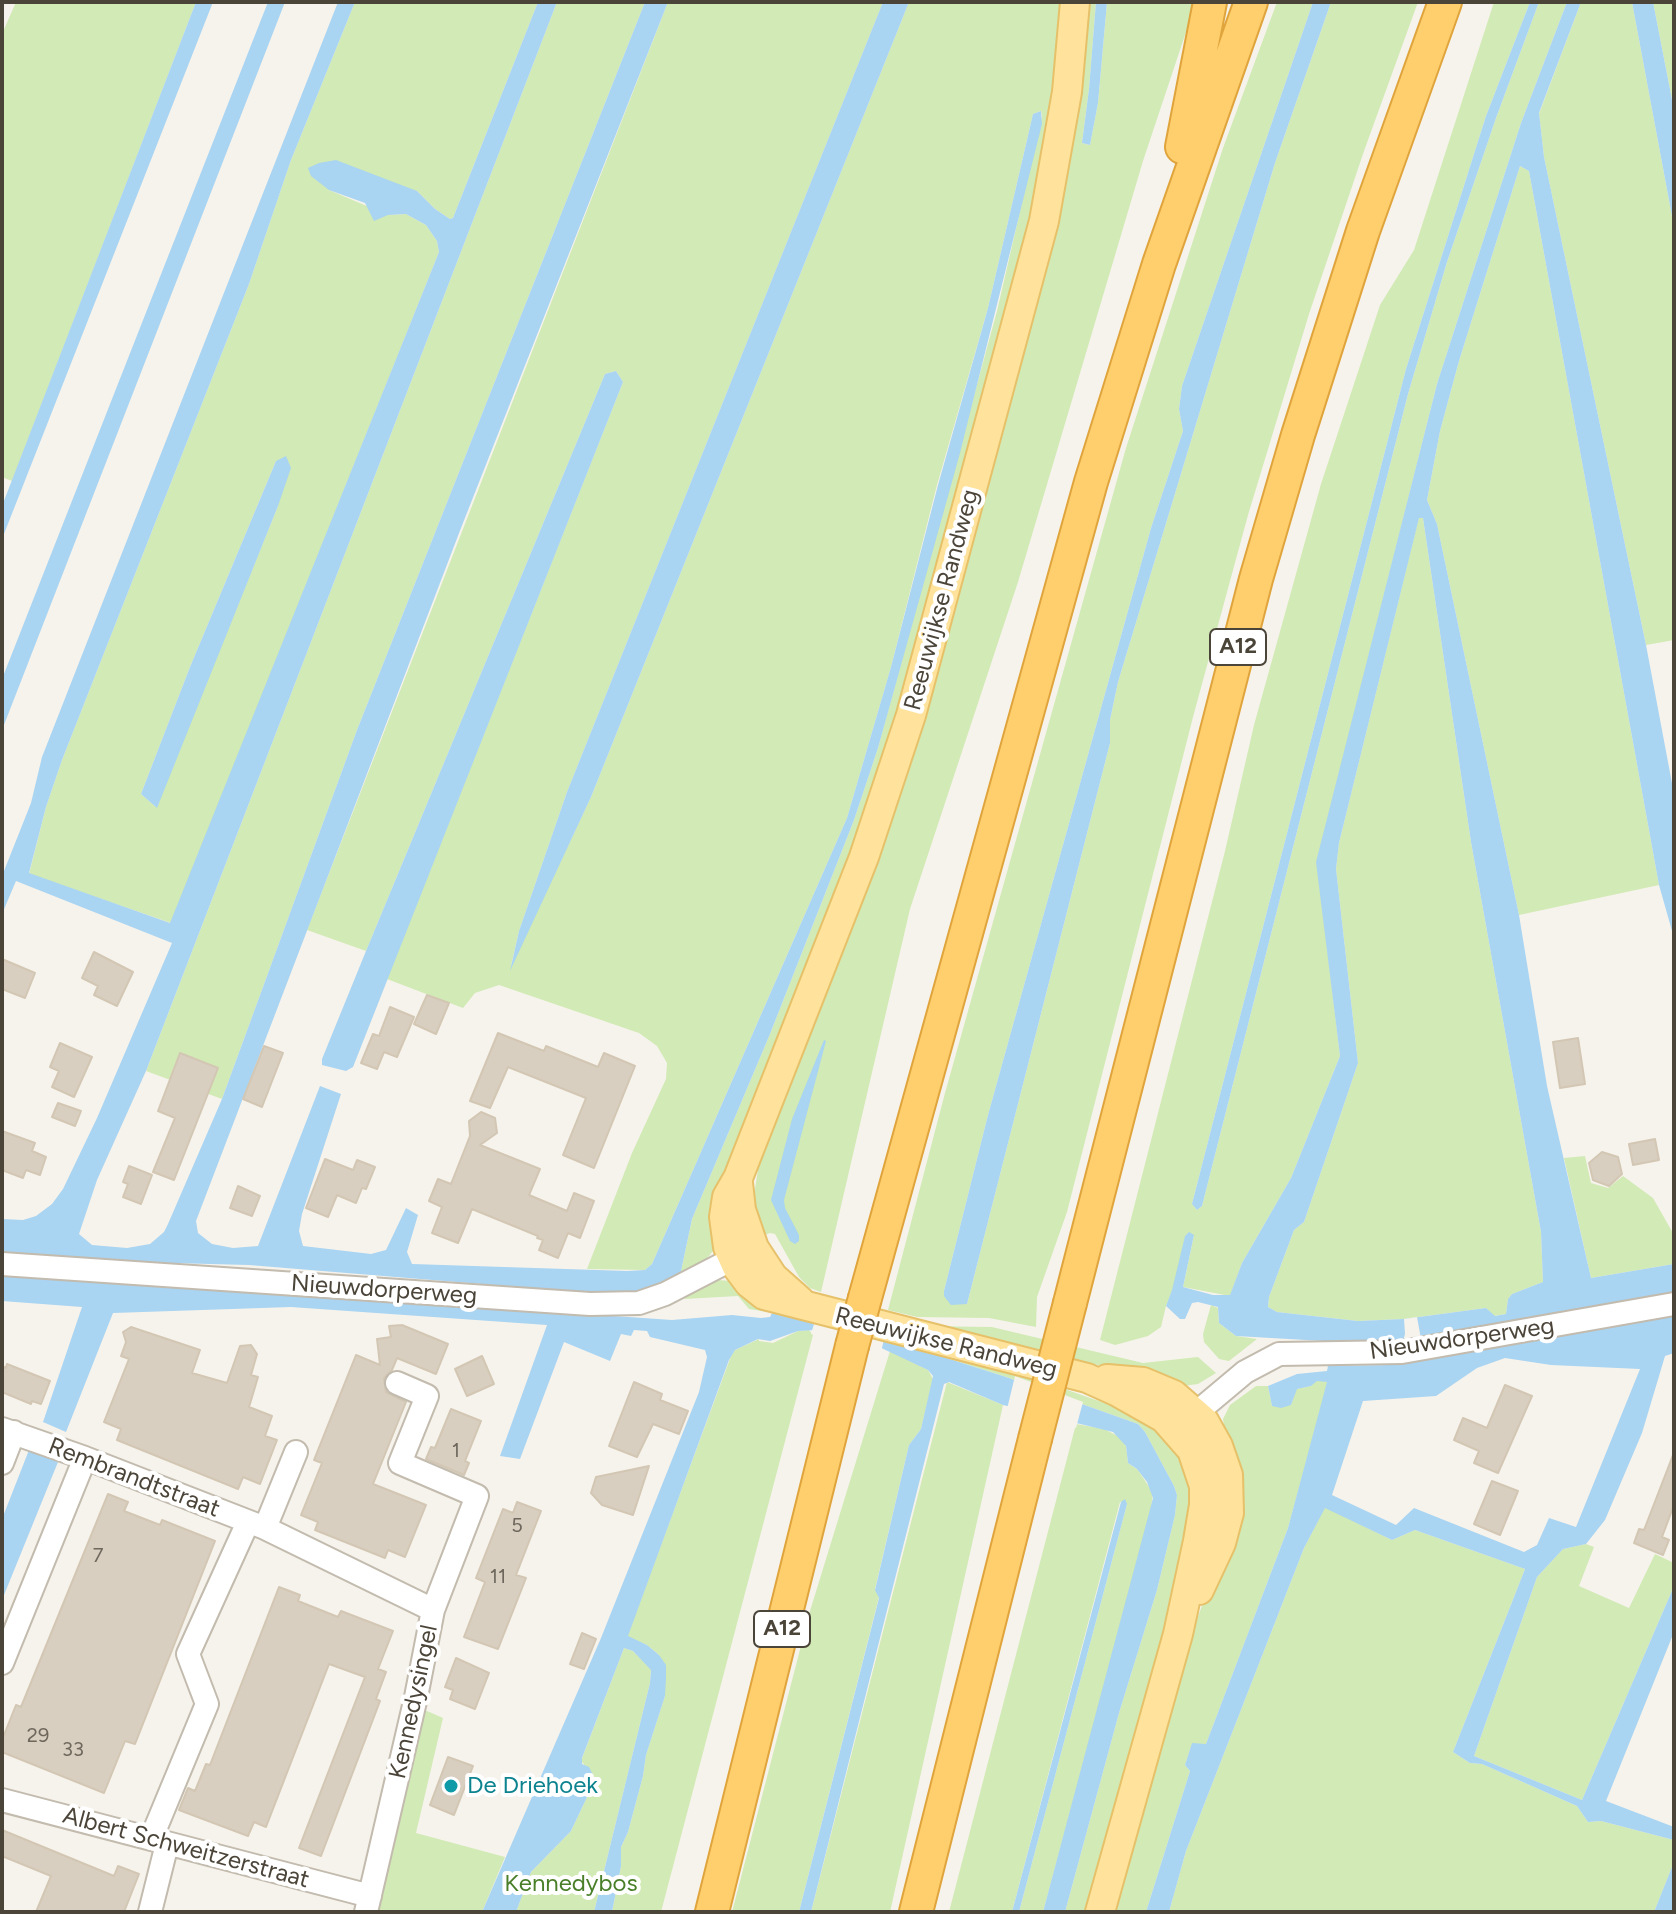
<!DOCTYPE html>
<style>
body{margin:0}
#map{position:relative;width:1676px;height:1914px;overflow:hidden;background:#f6f3ec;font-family:Figtree,sans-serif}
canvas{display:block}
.frame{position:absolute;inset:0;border:4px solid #4b4439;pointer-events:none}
</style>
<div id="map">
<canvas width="1676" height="1914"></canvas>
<div class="frame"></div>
</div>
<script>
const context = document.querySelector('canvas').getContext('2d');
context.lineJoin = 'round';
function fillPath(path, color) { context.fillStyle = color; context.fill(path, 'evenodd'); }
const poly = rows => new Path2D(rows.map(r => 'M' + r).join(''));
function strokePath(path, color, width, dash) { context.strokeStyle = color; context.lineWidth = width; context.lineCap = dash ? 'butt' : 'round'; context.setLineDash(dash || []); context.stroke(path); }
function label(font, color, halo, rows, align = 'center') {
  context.font = font + ' Figtree,sans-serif'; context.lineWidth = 8; context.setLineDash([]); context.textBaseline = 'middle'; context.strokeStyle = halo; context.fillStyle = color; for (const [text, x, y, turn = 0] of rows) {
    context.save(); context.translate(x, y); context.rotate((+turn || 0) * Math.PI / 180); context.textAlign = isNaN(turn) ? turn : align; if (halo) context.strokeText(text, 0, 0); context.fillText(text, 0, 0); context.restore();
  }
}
fillPath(poly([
 [16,2,196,2,12,481,2,477,2,34],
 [355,2,538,2,453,218,450,219,435,209,417,191,329,190,388,215,406,214,426,225,437,241,439,252,171,923,29,874,46,807,62,760,249,284,291,160],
 [276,461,278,506,156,807,141,794,190,667],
 [557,2,645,2,357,730,222,1099,146,1071],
 [668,2,883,2,567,792,519,931,511,966,591,797,909,2,1062,2,1055,98,1029,231,923,631,868,813,717,1246,701,1266,680,1276,692,1219,770,1034,854,820,878,748,997,311,1042,116,1041,111,1033,114,988,308,937,485,891,667,847,818,652,1264,645,1270,587,1269,632,1153,666,1079,667,1063,657,1046,639,1033,499,985,475,993,463,1008,387,979,623,382,616,371,605,374,366,951,307,930],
 [1085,2,1096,2,1089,89,1082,143,1090,145,1098,103,1107,2,1196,2,1143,161,1018,582,910,909,821,1292,810,1288,799,1277,775,1234,770,1233,758,1238,752,1207,760,1158,883,839],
 [1277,2,1313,2,1182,386,1179,409,1183,431,1151,528,988,1115,944,1291,944,1296,967,1304,1110,743,1110,720,1118,682,1275,163,1331,2,1418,2,1364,151,1309,314,1248,515,1193,717,1067,1212,1037,1297,1036,1327,989,1318,917,1317,888,1310,945,1093,1126,448,1223,148],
 [1494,2,1530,2,1486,116,1406,369,1192,1204,1197,1210,1202,1206,1408,394,1447,262,1496,118,1539,2,1567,2,1521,123,1437,384,1317,862,1340,1056,1291,1178,1242,1263,1230,1296,1183,1287,1194,1235,1166,1306,1161,1327,1148,1336,1115,1345,1100,1340,1225,851,1254,725,1321,484,1380,305,1414,250],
 [1581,2,1632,2,1674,227,1674,640,1646,645,1544,157,1539,114],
 [1653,2,1674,2,1674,110],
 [1520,166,1529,171,1659,885,1519,915,1437,524,1427,500,1440,431,1459,361],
 [1419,517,1423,518,1471,842,1541,1232,1543,1282,1512,1294,1508,1299,1506,1314,1494,1316,1486,1308,1404,1319,1358,1321,1277,1312,1268,1307,1269,1297,1294,1230,1304,1222,1358,1063,1336,869,1339,843],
 [1585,1156,1591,1183,1608,1188,1623,1176,1653,1198,1674,1235,1674,1264,1591,1278,1564,1158],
 [717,1280,731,1281,793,1316,749,1309,738,1296,685,1299,685,1292],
 [1211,1305,1218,1308,1219,1323,1236,1336,1257,1339,1229,1361,1219,1359,1204,1342,1203,1334],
 [921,1326,992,1327,1143,1363,1198,1357,1216,1373,1198,1384,1183,1386,1120,1369,1017,1350],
 [809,1330,813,1335,661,1912,612,1912,621,1866,621,1847,628,1832,643,1776,646,1755,665,1696,659,1655,647,1645,627,1637,731,1356,735,1350,759,1339,759,1341,773,1343,798,1331],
 [890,1340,1007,1369,1139,1415,1151,1420,1190,1462,1194,1525,1088,1912,1065,1912,1119,1713,1157,1590,1175,1515,1177,1495,1174,1486,1145,1432,1138,1424,1006,1377],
 [890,1351,928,1370,933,1379,921,1429,909,1445,875,1589,879,1597,799,1912,732,1912,810,1611],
 [1317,1380,1328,1382,1288,1528,1206,1744,1192,1744,1185,1765,1190,1771,1146,1912,1112,1912,1186,1647,1237,1516,1223,1419,1230,1405,1256,1386,1268,1386,1272,1406,1291,1405,1296,1389,1311,1386],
 [947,1382,1003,1405,890,1912,811,1912],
 [1076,1424,1104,1429,1120,1437,1126,1446,1128,1463,1138,1470,1153,1493,1150,1516,1043,1912,1019,1912,1127,1504,1120,1502,1012,1912,949,1912],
 [1325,1507,1392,1540,1415,1530,1525,1569,1453,1752,1470,1763,1482,1764,1577,1806,1588,1822,1601,1821,1674,1840,1674,1862,1654,1912,1169,1912,1186,1851,1304,1548],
 [1586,1544,1594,1547,1579,1586,1629,1608,1655,1554,1674,1563,1674,1586,1582,1800,1474,1756,1537,1577,1563,1549],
 [624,1648,633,1651,651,1669,650,1683,594,1912,516,1912,531,1872,571,1831,589,1793,593,1775,581,1761],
 [427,1711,443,1718,416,1833,505,1857,482,1912,373,1912,420,1712]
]), '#d2eab5');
fillPath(poly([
 [196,2,213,2,2,539,2,506],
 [268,2,285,2,2,730,2,679],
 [338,2,355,2,291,160,249,284,62,760,46,807,29,873,170,923,439,252,437,241,426,225,406,214,388,215,374,221,365,203,329,190,311,176,308,168,319,163,336,160,417,191,435,209,450,219,453,218,538,2,557,2,146,1071,97,1180,79,1234,92,1245,127,1248,150,1244,164,1232,168,1224,222,1099,357,730,645,2,668,2,461,528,196,1221,198,1233,212,1244,233,1248,258,1246,320,1086,341,1094,302,1214,299,1231,303,1246,371,1254,386,1250,406,1208,418,1215,407,1252,412,1264,627,1271,645,1270,652,1264,847,818,891,667,938,485,988,308,1033,114,1041,111,1042,124,960,453,878,748,854,820,770,1034,692,1219,680,1276,651,1290,604,1294,249,1265,95,1261,2,1254,2,1219,23,1220,36,1216,52,1204,63,1189,97,1118,172,943,16,881,2,914,2,876,31,803,42,757],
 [883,2,909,2,591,797,510,971,519,931,567,792],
 [1096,2,1107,2,1098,103,1090,145,1082,143,1089,89],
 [1313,2,1331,2,1275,163,1118,682,1110,720,1110,743,967,1304,951,1305,944,1296,944,1291,988,1115,1151,528,1183,431,1179,409,1182,386],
 [1530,2,1539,2,1496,118,1447,262,1408,394,1202,1206,1197,1210,1192,1204,1406,369,1486,116],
 [1567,2,1581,2,1539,113,1544,157,1646,645,1674,794,1674,938,1659,885,1529,171,1520,166,1459,361,1440,431,1427,500,1437,524,1519,915,1547,1086,1591,1278,1674,1264,1674,1293,1403,1341,1359,1343,1236,1336,1219,1323,1218,1307,1198,1302,1192,1303,1185,1319,1180,1319,1166,1306,1172,1290,1185,1236,1189,1232,1194,1235,1183,1287,1213,1295,1230,1295,1242,1263,1291,1178,1340,1056,1316,862,1437,384,1521,123],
 [1419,518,1423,518,1471,842,1541,1232,1543,1282,1512,1294,1508,1299,1506,1314,1495,1316,1486,1308,1404,1319,1358,1321,1277,1312,1268,1307,1269,1297,1294,1230,1304,1222,1358,1063,1336,869,1339,843],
 [1632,2,1653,2,1674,110,1674,227],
 [616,371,623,382,353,1067,346,1071,322,1065,322,1059,366,951,605,374],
 [286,456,291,468,278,506,157,808,141,794,190,667,276,461],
 [824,1040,826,1041,784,1200,785,1208,799,1235,799,1241,795,1244,790,1241,771,1200,792,1119],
 [2,1274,672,1320,732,1315,761,1318,770,1317,772,1313,788,1314,890,1340,1006,1377,1138,1424,1145,1432,1174,1486,1177,1495,1175,1515,1157,1590,1119,1713,1065,1912,1043,1912,1153,1498,1147,1482,1137,1469,1128,1463,1126,1446,1113,1432,1003,1405,949,1382,944,1384,811,1912,799,1912,879,1598,875,1590,909,1445,921,1429,933,1376,928,1370,875,1345,816,1330,798,1331,770,1341,758,1339,735,1350,729,1360,628,1636,647,1645,659,1655,666,1665,666,1678,665,1696,646,1755,643,1776,628,1832,621,1847,621,1866,612,1912,594,1912,650,1683,651,1670,633,1651,624,1648,582,1758,582,1764,589,1767,593,1775,589,1793,571,1831,531,1872,516,1912,482,1912,601,1638,699,1392,707,1357,705,1350,650,1337,647,1331,634,1330,631,1336,621,1334,610,1361,564,1342,520,1459,500,1456,547,1325,291,1307,113,1313,66,1432,43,1422,82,1307,2,1301],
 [1674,1316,1674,1353,1665,1356,1642,1433,1605,1520,1586,1544,1563,1549,1537,1577,1474,1756,1582,1800,1674,1586,1674,1632,1606,1801,1674,1827,1674,1840,1601,1821,1588,1822,1577,1806,1482,1764,1470,1763,1453,1752,1525,1569,1415,1530,1392,1540,1325,1508,1304,1548,1186,1851,1169,1912,1146,1912,1190,1771,1185,1765,1192,1743,1206,1744,1288,1528,1327,1382,1317,1381,1311,1386,1297,1389,1291,1405,1281,1408,1272,1406,1268,1386,1297,1374,1327,1371,1328,1366,1388,1365],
 [1505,1358,1551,1365,1640,1369,1576,1527,1549,1518,1537,1545,1524,1552,1414,1508,1396,1525,1332,1495,1363,1401,1436,1396,1477,1368],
 [29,1450,58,1462,2,1600,2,1519],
 [1125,1499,1127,1504,1019,1912,1012,1912,1121,1502],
 [1674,1862,1674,1912,1654,1912]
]), '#a9d4f2');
fillPath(poly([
 [816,1317,885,1335,881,1352,811,1334],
 [1417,1317,1421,1339,1403,1341,1405,1334,1404,1319],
 [1015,1376,1083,1402,1076,1428,1007,1409]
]), '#f6f3ec');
const building = poly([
 [94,952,133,972,117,1006,94,995,98,986,82,978,94,952],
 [2,959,35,973,25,998,2,989,2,959],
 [427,995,449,1003,436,1034,414,1024,427,995],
 [390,1007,414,1017,397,1057,384,1052,377,1069,361,1063,373,1034,379,1036,390,1007],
 [498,1033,544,1051,546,1046,598,1067,604,1053,635,1066,594,1168,563,1155,586,1098,508,1067,490,1108,470,1101,498,1033],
 [1578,1038,1585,1084,1560,1088,1553,1042,1578,1038],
 [60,1043,92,1057,74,1097,52,1087,59,1071,50,1067,60,1043],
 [264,1046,283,1053,262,1107,243,1099,264,1046],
 [180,1053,218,1068,174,1180,153,1172,175,1118,158,1111,180,1053],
 [58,1103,81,1111,75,1126,52,1117,58,1103],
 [481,1112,495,1118,497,1133,480,1145,540,1169,529,1195,567,1211,574,1193,594,1201,580,1238,568,1233,558,1258,539,1250,543,1240,537,1238,538,1236,472,1209,458,1243,432,1233,442,1207,429,1201,438,1179,451,1184,470,1136,469,1121,481,1112],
 [2,1131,35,1143,32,1151,46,1157,40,1175,26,1170,23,1178,2,1170,2,1131],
 [1655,1139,1659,1160,1633,1165,1629,1144,1655,1139],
 [1602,1152,1618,1157,1622,1174,1609,1186,1593,1180,1589,1163,1602,1152],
 [325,1159,353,1170,357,1160,375,1167,366,1189,362,1188,356,1203,337,1195,328,1217,306,1208,325,1159],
 [129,1166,152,1175,141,1204,123,1197,128,1184,123,1182,129,1166],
 [238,1186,260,1196,252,1216,230,1208,238,1186],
 [402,1325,448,1344,436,1374,397,1358,392,1370,384,1378,386,1392,406,1402,373,1484,426,1505,405,1557,388,1550,385,1558,315,1530,318,1522,301,1515,322,1463,314,1460,356,1355,380,1365,377,1339,391,1337,389,1326,402,1325],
 [131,1327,200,1350,192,1373,227,1383,240,1346,251,1345,257,1354,251,1375,258,1377,249,1407,272,1416,265,1436,277,1440,260,1484,243,1477,238,1489,117,1440,121,1429,104,1422,129,1359,121,1356,126,1342,123,1332,131,1327],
 [482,1356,494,1384,467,1396,455,1369,482,1356],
 [7,1364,50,1381,41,1404,32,1401,31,1404,2,1392,2,1366,6,1368,7,1364],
 [634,1382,662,1394,660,1400,688,1411,679,1434,653,1424,637,1457,609,1446,634,1382],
 [1505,1385,1532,1396,1498,1473,1474,1463,1479,1451,1454,1440,1463,1418,1487,1428,1505,1385],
 [451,1409,481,1421,465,1461,469,1463,464,1475,426,1459,431,1447,435,1448,451,1409],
 [1673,1455,1674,1505,1662,1537,1669,1540,1663,1555,1634,1543,1639,1529,1644,1530,1673,1455],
 [649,1466,633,1515,602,1505,591,1493,596,1477,649,1466],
 [1492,1481,1518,1491,1500,1535,1474,1524,1492,1481],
 [108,1494,128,1502,124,1511,160,1525,162,1520,215,1541,135,1744,125,1741,104,1793,2,1752,2,1740,16,1705,21,1707,108,1494],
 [517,1502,541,1511,516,1575,526,1578,498,1649,464,1637,485,1582,476,1578,503,1509,513,1513,517,1502],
 [279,1587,300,1595,298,1601,338,1617,341,1611,393,1631,378,1669,386,1672,376,1699,380,1701,321,1856,299,1848,365,1677,329,1664,266,1827,254,1822,248,1836,179,1810,188,1788,195,1791,206,1764,210,1765,279,1587],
 [582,1633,596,1639,584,1669,570,1664,582,1633],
 [456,1658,489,1673,475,1709,450,1699,453,1690,445,1687,456,1658],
 [448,1757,473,1766,454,1815,430,1805,448,1757],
 [2,1830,114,1876,118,1866,139,1874,124,1912,36,1912,51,1876,2,1856,2,1830]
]);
fillPath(building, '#d8cfc1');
strokePath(building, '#d3c7b4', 2);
const minor = poly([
 [2,1264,590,1304,639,1303,665,1294,748,1251],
 [1183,1424,1245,1372,1279,1354,1402,1352,1674,1304],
 [2,1429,85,1458,265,1528,433,1610],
 [2,1463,14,1432],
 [265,1528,296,1452],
 [2,1663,85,1458],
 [2,1800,370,1896],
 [151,1839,207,1704,188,1654,248,1522],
 [150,1912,167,1844],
 [366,1912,416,1697,433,1610,477,1496,400,1463,427,1396,397,1383]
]);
const major = poly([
 [1075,2,1067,92,1044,221,911,715,864,857,738,1178,727,1197,724,1217,728,1247,737,1267,749,1283,764,1295,1087,1378,1118,1392,1164,1418,1192,1450,1204,1486,1204,1505,1198,1541,1178,1634,1100,1912],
 [738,1183,741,1210,754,1248,773,1277,800,1301],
 [1107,1379,1143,1382,1174,1395,1204,1421,1218,1446,1228,1475,1229,1513,1221,1543,1199,1590]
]);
const highway = poly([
 [1182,147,1210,2],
 [865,1298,1091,482,1159,264,1251,2],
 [1070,1303,1256,579,1298,435,1363,231,1445,2],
 [712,1912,852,1346],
 [916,1912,1035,1439]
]);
strokePath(minor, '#c2bbae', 26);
strokePath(major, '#e6c16a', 32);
strokePath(highway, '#e0a43c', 36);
strokePath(minor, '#fff', 22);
strokePath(major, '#ffe39c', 28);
strokePath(highway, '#ffcf6e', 32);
const highwayBridge = poly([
 [852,1346,865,1298],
 [1035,1439,1070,1303]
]);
strokePath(highwayBridge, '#e0a43c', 36, []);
strokePath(highwayBridge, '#ffcf6e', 32);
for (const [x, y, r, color] of [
 [451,1786,8,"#0f9aa8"]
]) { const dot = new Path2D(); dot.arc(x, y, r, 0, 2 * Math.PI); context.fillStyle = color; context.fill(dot); strokePath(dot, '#fff', 3); }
label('20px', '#6e675b', null, [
 ["1",456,1451],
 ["5",517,1526],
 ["7",98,1556],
 ["11",498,1577],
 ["29",38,1736],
 ["33",73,1750]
]);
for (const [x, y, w] of [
 [1238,647,56],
 [782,1629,56]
]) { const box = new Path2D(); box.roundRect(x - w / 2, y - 18, w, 36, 6); context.fillStyle = '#fff'; context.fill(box); strokePath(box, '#4b4439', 2); }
label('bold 22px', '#4b4439', null, [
 ["A12",1238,647],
 ["A12",782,1629]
]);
label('24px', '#4b4439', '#fff', [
 ["Reeuwijkse Randweg",942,600,-75],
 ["Nieuwdorperweg",384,1290,4],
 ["Nieuwdorperweg",1462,1339,-8],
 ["Reeuwijkse Randweg",946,1343,14],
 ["Rembrandtstraat",134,1478,21],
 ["Kennedysingel",414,1702,-78],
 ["Albert Schweitzerstraat",186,1848,15]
]);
label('24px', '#0d838f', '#fff', [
 ["De Driehoek",467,1786]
], 'left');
label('24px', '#4a7f2a', '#fff', [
 ["Kennedybos",571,1884]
]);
</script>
